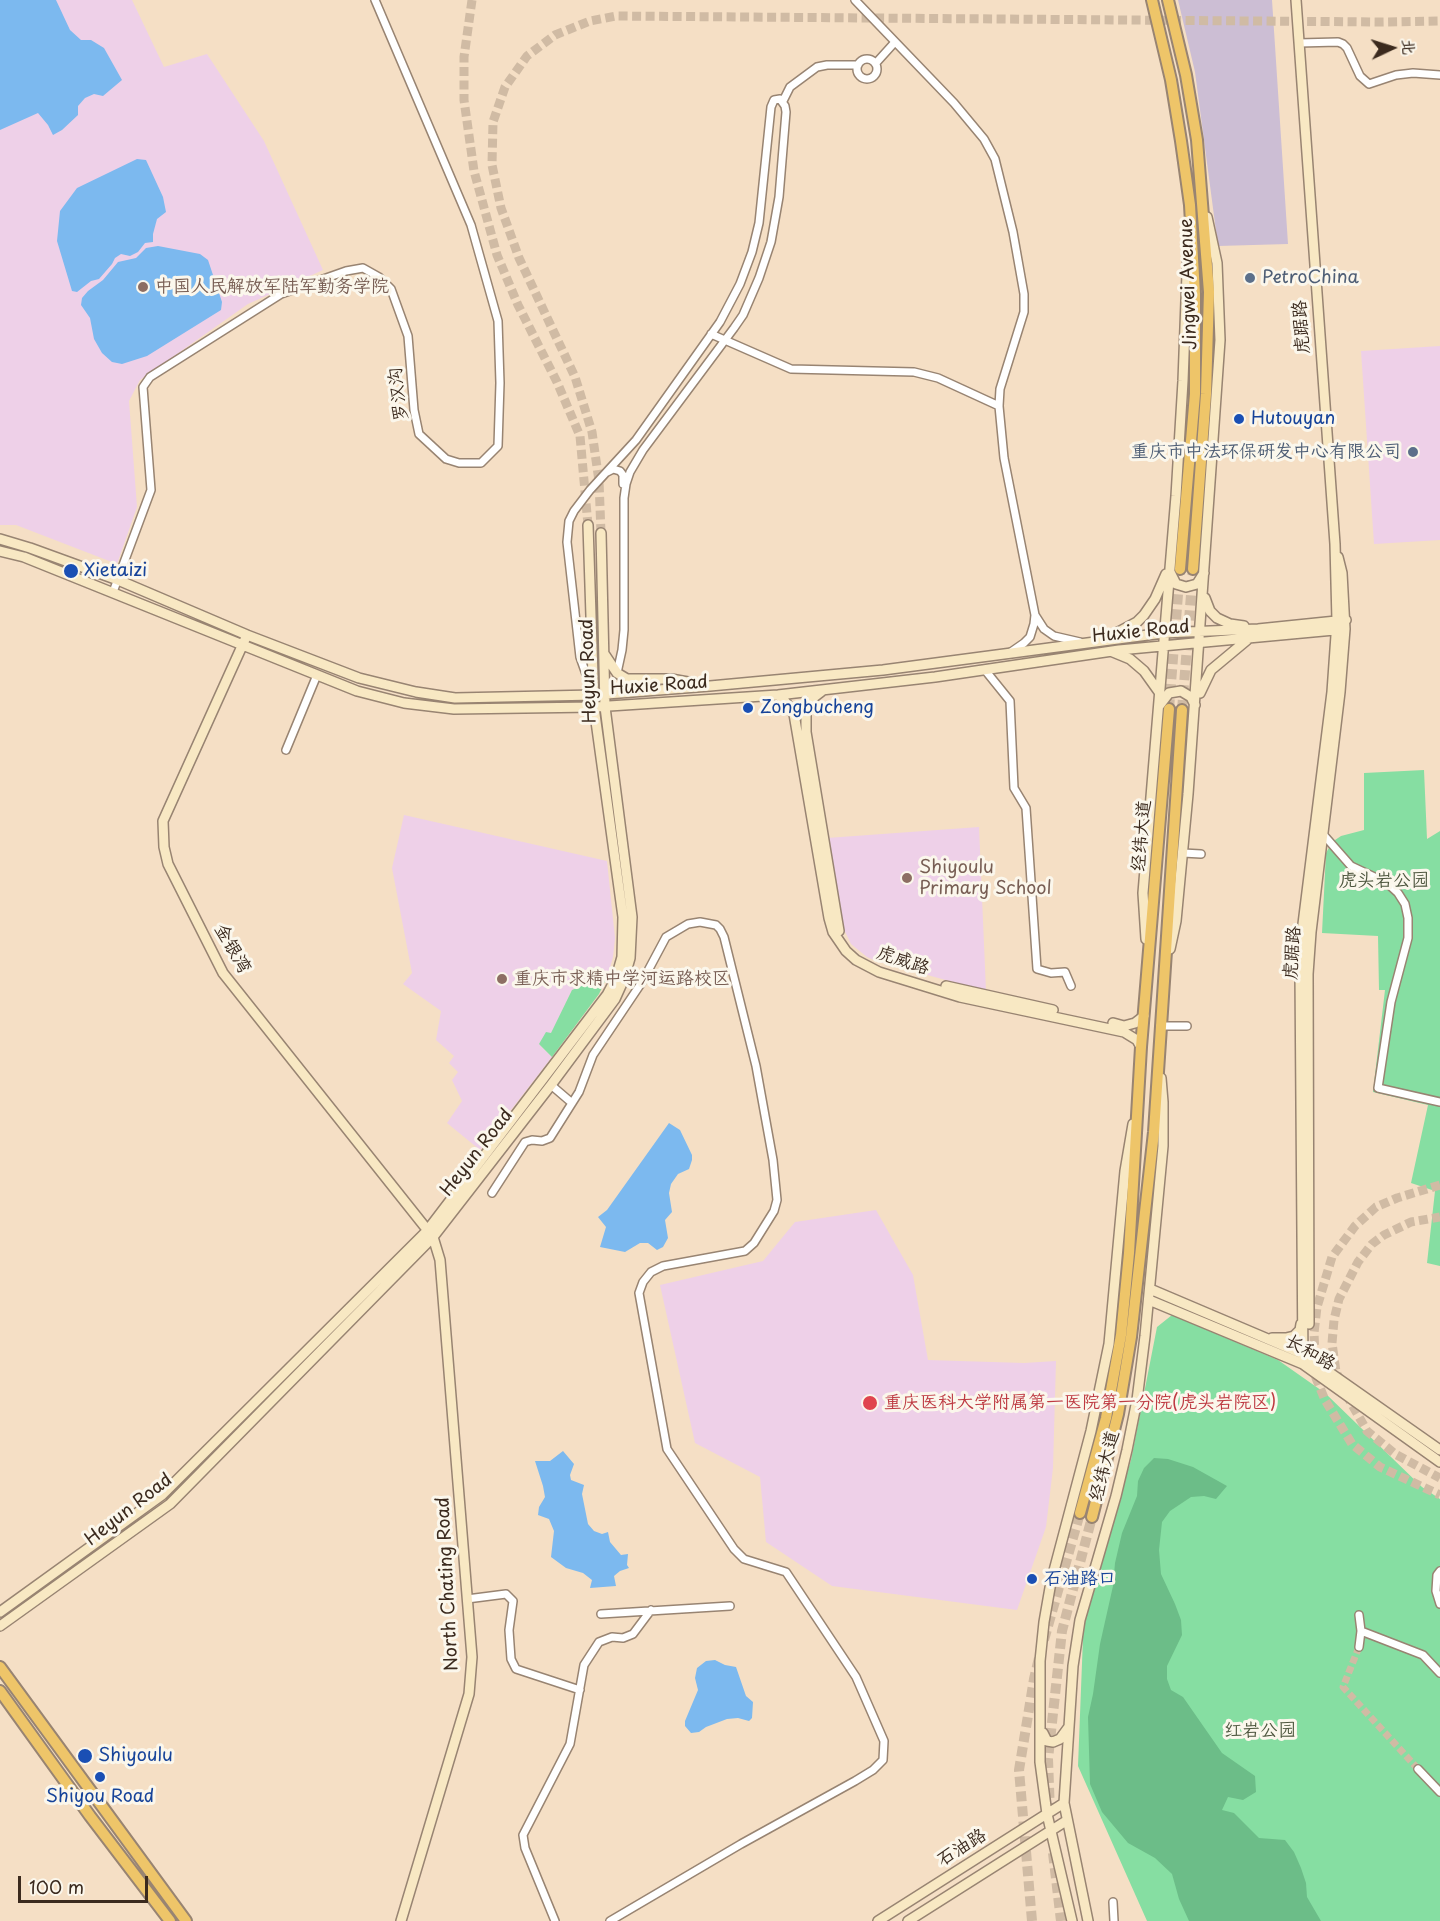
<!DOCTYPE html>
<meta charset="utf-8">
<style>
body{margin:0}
#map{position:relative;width:1440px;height:1921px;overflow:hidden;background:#f5dfc5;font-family:"Playpen Sans","LXGW WenKai TC",sans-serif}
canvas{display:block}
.north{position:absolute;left:1362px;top:18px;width:60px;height:60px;-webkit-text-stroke:4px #fbf7ec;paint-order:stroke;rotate:86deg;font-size:16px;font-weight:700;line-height:24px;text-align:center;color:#3b2a1e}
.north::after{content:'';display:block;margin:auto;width:21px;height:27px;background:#3b2a1e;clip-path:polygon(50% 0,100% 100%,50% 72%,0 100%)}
.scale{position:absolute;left:18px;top:1876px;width:130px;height:27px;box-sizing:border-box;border:3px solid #3b2a1e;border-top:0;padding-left:8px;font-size:18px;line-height:21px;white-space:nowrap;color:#3b2a1e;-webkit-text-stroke:4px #fbf7ec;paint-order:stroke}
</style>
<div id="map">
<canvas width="1440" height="1921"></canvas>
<div class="north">北</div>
<div class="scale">100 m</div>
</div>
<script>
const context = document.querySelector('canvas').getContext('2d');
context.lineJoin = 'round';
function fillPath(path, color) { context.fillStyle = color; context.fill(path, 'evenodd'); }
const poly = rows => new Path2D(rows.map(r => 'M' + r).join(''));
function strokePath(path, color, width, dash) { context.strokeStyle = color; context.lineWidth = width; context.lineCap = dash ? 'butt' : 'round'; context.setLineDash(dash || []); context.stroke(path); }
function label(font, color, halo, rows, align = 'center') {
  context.font = font + ' "Playpen Sans","LXGW WenKai TC",sans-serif'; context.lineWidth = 6; context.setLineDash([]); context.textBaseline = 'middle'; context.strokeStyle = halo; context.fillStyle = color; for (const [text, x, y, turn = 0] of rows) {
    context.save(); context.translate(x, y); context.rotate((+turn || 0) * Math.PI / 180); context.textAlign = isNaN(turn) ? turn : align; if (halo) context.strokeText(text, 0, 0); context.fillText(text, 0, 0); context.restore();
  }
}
fillPath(poly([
 [0,0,132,0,164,67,207,54,264,141,323,270,248,304,140,380,129,401,137,507,117,564,16,525,0,525],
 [1440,346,1440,540,1374,544,1361,351],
 [404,815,607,861,615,938,613,957,608,975,572,990,551,1034,539,1044,552,1057,480,1150,447,1123,462,1101,452,1080,458,1072,449,1063,454,1056,436,1040,441,1011,403,984,412,973,392,868],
 [979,827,986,991,876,961,867,957,851,944,839,919,827,838],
 [876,1210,913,1275,928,1360,1024,1363,1056,1361,1053,1468,1046,1527,1017,1610,832,1586,766,1542,760,1477,695,1443,660,1285,763,1261,795,1222]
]), '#eed0e8');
fillPath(poly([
 [1178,0,1272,0,1288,244,1218,246,1195,72]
]), '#ccbed4');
fillPath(poly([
 [1424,770,1427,839,1440,831,1440,1266,1427,1263,1435,1191,1411,1183,1428,1105,1373,1092,1385,990,1379,990,1378,936,1322,933,1326,853,1332,842,1341,836,1364,830,1364,773],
 [608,975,599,994,552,1057,539,1044,546,1032,551,1033,572,990],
 [1172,1315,1278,1360,1325,1393,1422,1487,1440,1499,1440,1921,1147,1921,1078,1766,1084,1612,1131,1460,1157,1327]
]), '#86dea2');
fillPath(poly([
 [1154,1458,1168,1459,1193,1467,1227,1486,1216,1499,1204,1496,1191,1497,1170,1511,1162,1522,1159,1550,1161,1574,1175,1604,1181,1620,1182,1635,1167,1666,1167,1679,1171,1690,1183,1697,1222,1753,1255,1776,1256,1792,1243,1800,1228,1797,1222,1810,1234,1813,1259,1838,1285,1840,1294,1852,1301,1868,1306,1883,1307,1897,1321,1921,1189,1921,1179,1899,1172,1874,1155,1858,1128,1843,1102,1812,1090,1784,1088,1717,1093,1694,1100,1644,1113,1586,1115,1563,1122,1533,1137,1496,1138,1481,1144,1468]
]), '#6cbd88');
fillPath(poly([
 [0,0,56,0,70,30,81,40,91,40,104,48,122,80,103,96,94,94,85,98,78,106,78,115,62,130,53,135,48,125,38,113,0,130],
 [137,159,146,160,163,197,166,212,157,219,153,234,153,242,145,243,138,252,130,256,121,254,115,258,112,264,99,279,91,281,77,292,72,291,57,241,60,211,77,188],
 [158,246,200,254,208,260,222,302,221,310,147,356,122,364,112,362,102,353,94,339,90,318,81,305,82,298,88,291,103,280,118,262,136,258,146,248],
 [669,1123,680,1130,692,1155,692,1160,689,1169,678,1174,671,1184,669,1193,672,1212,665,1220,668,1238,663,1247,657,1250,648,1243,640,1243,625,1252,600,1247,606,1227,598,1217,607,1210],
 [563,1451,574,1464,570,1475,571,1480,584,1485,582,1494,588,1524,594,1531,602,1534,608,1532,610,1542,621,1555,628,1554,627,1565,629,1568,620,1571,614,1576,616,1586,590,1588,592,1580,583,1573,566,1568,551,1557,554,1531,549,1519,538,1515,539,1507,545,1497,543,1486,535,1461,550,1461],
 [715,1660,725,1665,736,1667,746,1696,753,1702,752,1718,749,1721,738,1718,727,1719,706,1727,699,1732,691,1733,685,1726,685,1721,698,1690,695,1678,697,1668,706,1661]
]), '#7cb9ef');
strokePath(poly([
 [1359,1647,1343,1687,1418,1769]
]), '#d0bba4', 7, [7, 3.5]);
strokePath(poly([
 [472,0,464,57,464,100,474,171,497,255,518,305,557,382,580,436,588,525],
 [601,533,599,481,592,432,575,377,519,258,501,208,492,165,493,122,505,87,527,56,555,35,590,21,616,16,1383,22,1440,21],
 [1440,1185,1397,1198,1376,1207,1355,1226,1332,1257,1317,1307,1314,1333,1316,1378,1325,1400,1352,1444,1380,1467,1440,1495],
 [1341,1382,1336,1372,1332,1343,1334,1320,1339,1299,1358,1262,1372,1244,1384,1235,1411,1222,1440,1217],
 [1346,1394,1367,1431,1395,1454,1440,1478]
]), '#d0bba4', 9, [9, 4.5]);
strokePath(poly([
 [1169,709,1180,569],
 [1182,710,1193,569],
 [1044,1640,1080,1513],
 [1050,1813,1048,1759,1062,1631,1092,1517],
 [1053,1853,1061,1921],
 [1032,1921,1019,1770,1034,1679,1039,1658]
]), '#d0bba4', 10, [10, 5]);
const street = poly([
 [855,0,954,103,984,139,995,159,1013,232,1024,294,1024,312,1000,389,999,406,1004,458,1035,615],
 [1299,43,1338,42,1343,44,1347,48,1360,76,1369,84,1396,75,1413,73,1440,75],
 '857 69a10 10 0 1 1 20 0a10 10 0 1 1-20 0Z',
 [876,63,895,42],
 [783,101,790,87,817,67,827,65,858,65],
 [711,334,791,369,914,372,938,378,999,406],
 [607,472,613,469,620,471,623,475,623,484],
 [113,592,151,490,143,387,150,377,281,294,346,271,363,268,379,277,391,289,408,336,414,410,419,434,446,459,459,463,481,463,498,446,500,383,498,321,471,225,375,0],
 [1011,652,1024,643,1030,637,1034,624,1035,615,1044,629,1054,636,1080,642],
 [985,670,1010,701,1014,788,1026,808,1037,969,1051,973,1065,972,1071,986],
 [592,691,580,657,567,542,569,521,574,511,590,490,636,440,720,322,740,284,752,252,759,223,771,107,774,100,780,99,785,106,786,112,779,197,771,242,759,278,743,315,734,328,643,450,630,472,626,484,624,498,624,630,622,650,617,673],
 [286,750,317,675],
 [1322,833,1351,866,1387,883,1398,893,1405,904,1408,918,1408,938,1391,1002,1378,1088,1440,1102],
 [1183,853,1201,854],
 [1160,1026,1187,1026],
 [551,1085,572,1103],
 [492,1193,525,1142,532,1140,542,1141,550,1138,579,1092,593,1055,642,982,666,937,688,924,700,922,716,925,720,929,724,937,756,1066,773,1160,777,1200,774,1211,754,1243,745,1251,663,1266,651,1272,643,1282,639,1293,667,1449,734,1549,744,1559,786,1572,856,1677,884,1741,883,1760,873,1770,855,1781,741,1844,610,1921],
 [1440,1571,1437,1575,1436,1591,1440,1604],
 [467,1599,506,1594,513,1601,509,1630,511,1659,516,1669,580,1690],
 [601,1614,730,1606],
 [1361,1631,1423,1655,1440,1673],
 [1359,1647,1361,1631,1359,1615],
 [1418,1769,1440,1792],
 [1113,1902,1114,1921],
 [555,1921,525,1848,523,1835,570,1744,584,1665,599,1642,612,1637,623,1638,633,1634,651,1610]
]);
const secondary = poly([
 [1296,0,1335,544,1337,621,1332,692,1302,932,1300,974,1303,1364],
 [0,539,30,548,118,580,247,635,359,678,416,692,455,698,594,695,710,686,883,670,1163,633,1258,629,1346,620],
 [0,551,24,557,357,691,404,703,454,709,594,707,778,695,935,677,1119,650,1345,629],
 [1170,572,1176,584,1186,587,1197,584,1204,573],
 [1205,598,1210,611,1217,618,1230,624,1244,626],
 [247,635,163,821,164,847,168,864,223,973,433,1237,440,1260,472,1657,469,1694,401,1921],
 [1109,637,1137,622,1144,615,1155,599,1166,574],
 [1113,652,1130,659,1144,671,1159,692],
 [605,655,617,673,627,679,671,679,699,684],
 [822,691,809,701,806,707,806,732,839,931],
 [1200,693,1211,670,1247,640],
 [778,695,784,700,794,714,829,918,833,932,846,951,856,960,879,972,960,997,1124,1032,1137,1040,1141,1047],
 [1159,706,1169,693,1181,691,1191,697,1195,705],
 [1146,939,1143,893,1176,496,1183,381,1188,247],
 [1170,949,1176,921,1188,794,1220,340,1217,263,1207,217],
 [946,986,1053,1010],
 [1113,1023,1124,1026,1135,1023,1144,1016],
 [1150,1289,1303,1354,1440,1450],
 [1149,1300,1303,1364,1440,1462],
 [1309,1324,1308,974,1311,932,1340,692,1345,629,1342,573,1338,557],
 [1272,1338,1286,1338,1294,1336,1300,1330,1301,1324],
 [0,1612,162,1495,427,1231,607,995,616,978,622,957,623,917,594,707,588,525],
 [0,1626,170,1504,433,1237,551,1085,615,999,624,979,630,958,632,917,605,707,601,533],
 [1043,1733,1047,1741,1053,1742,1060,1739,1068,1728],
 [878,1921,1064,1803],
 [908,1921,1066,1821],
 [1072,1921,1047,1814,1040,1762,1040,1661,1044,1622,1051,1582,1091,1431,1109,1344,1125,1171,1133,1124],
 [1088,1921,1064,1803,1073,1666,1080,1620,1116,1496,1127,1450,1137,1400,1145,1336,1163,1146,1163,1102,1161,1078]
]);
const primary = poly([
 [1152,0,1171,80,1181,141,1190,205,1195,294,1195,394,1180,569],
 [1168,0,1186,75,1197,140,1209,292,1206,394,1193,569],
 [1080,1513,1106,1418,1121,1335,1129,1253,1141,1047,1169,709],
 [1092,1517,1118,1414,1131,1337,1154,1132,1182,710],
 [0,1667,186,1921],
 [0,1691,90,1816,170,1921]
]);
strokePath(street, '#988472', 10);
strokePath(secondary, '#988472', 12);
strokePath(primary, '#988472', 14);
strokePath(street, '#fff', 7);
strokePath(secondary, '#f8e8c3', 9);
strokePath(primary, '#eec569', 10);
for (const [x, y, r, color] of [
 [1250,278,6,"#5c6f8a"],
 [143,287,6,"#8d6e63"],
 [1239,419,6,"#1a4fb4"],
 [1413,452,6,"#5c6f8a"],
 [71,571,8,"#1a4fb4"],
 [748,708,6,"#1a4fb4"],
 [907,878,6,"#8d6e63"],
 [502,979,6,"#8d6e63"],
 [870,1403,8,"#e0444e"],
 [1032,1579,6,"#1a4fb4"],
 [85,1756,8,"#1a4fb4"],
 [100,1777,6,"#1a4fb4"]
]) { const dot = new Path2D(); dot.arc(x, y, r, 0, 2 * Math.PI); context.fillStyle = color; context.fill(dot); strokePath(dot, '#fbf7ec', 2); }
label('18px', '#4e5e75', '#fbf7ec', [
 ["PetroChina",1262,278],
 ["重庆市中法环保研发中心有限公司",1401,452,"right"]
], 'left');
label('18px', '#3b2a1e', '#fbf7ec', [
 ["Jingwei Avenue",1189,284,-92],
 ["虎踞路",1302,327,-94],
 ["罗汉沟",399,394,-97],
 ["Huxie Road",1141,632,-6],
 ["Heyun Road",589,671,-92],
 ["Huxie Road",659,686,-4],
 ["经纬大道",1142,836,-85],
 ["金银湾",232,949,60],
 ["虎踞路",1293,953,-86],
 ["虎威路",903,961,19],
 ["Heyun Road",477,1153,-52],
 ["长和路",1310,1353,29],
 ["经纬大道",1105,1466,-76],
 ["Heyun Road",129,1510,-38],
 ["North Chating Road",448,1584,-93],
 ["石油路",962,1848,-32]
]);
label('18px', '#785e54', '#fbf7ec', [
 ["中国人民解放军陆军勤务学院",155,287],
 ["Shiyoulu",919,868],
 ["Primary School",919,889],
 ["重庆市求精中学河运路校区",514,979]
], 'left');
label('18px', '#164399', '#fbf7ec', [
 ["Hutouyan",1251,419],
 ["Xietaizi",84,571],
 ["Zongbucheng",760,708],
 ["石油路口",1044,1579],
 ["Shiyoulu",98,1756],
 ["Shiyou Road",100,1797,"center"]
], 'left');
label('18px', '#4e573f', '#fbf7ec', [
 ["虎头岩公园",1384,881],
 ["红岩公园",1260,1731]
]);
label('18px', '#be3a42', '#fbf7ec', [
 ["重庆医科大学附属第一医院第一分院(虎头岩院区)",884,1403]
], 'left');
</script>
